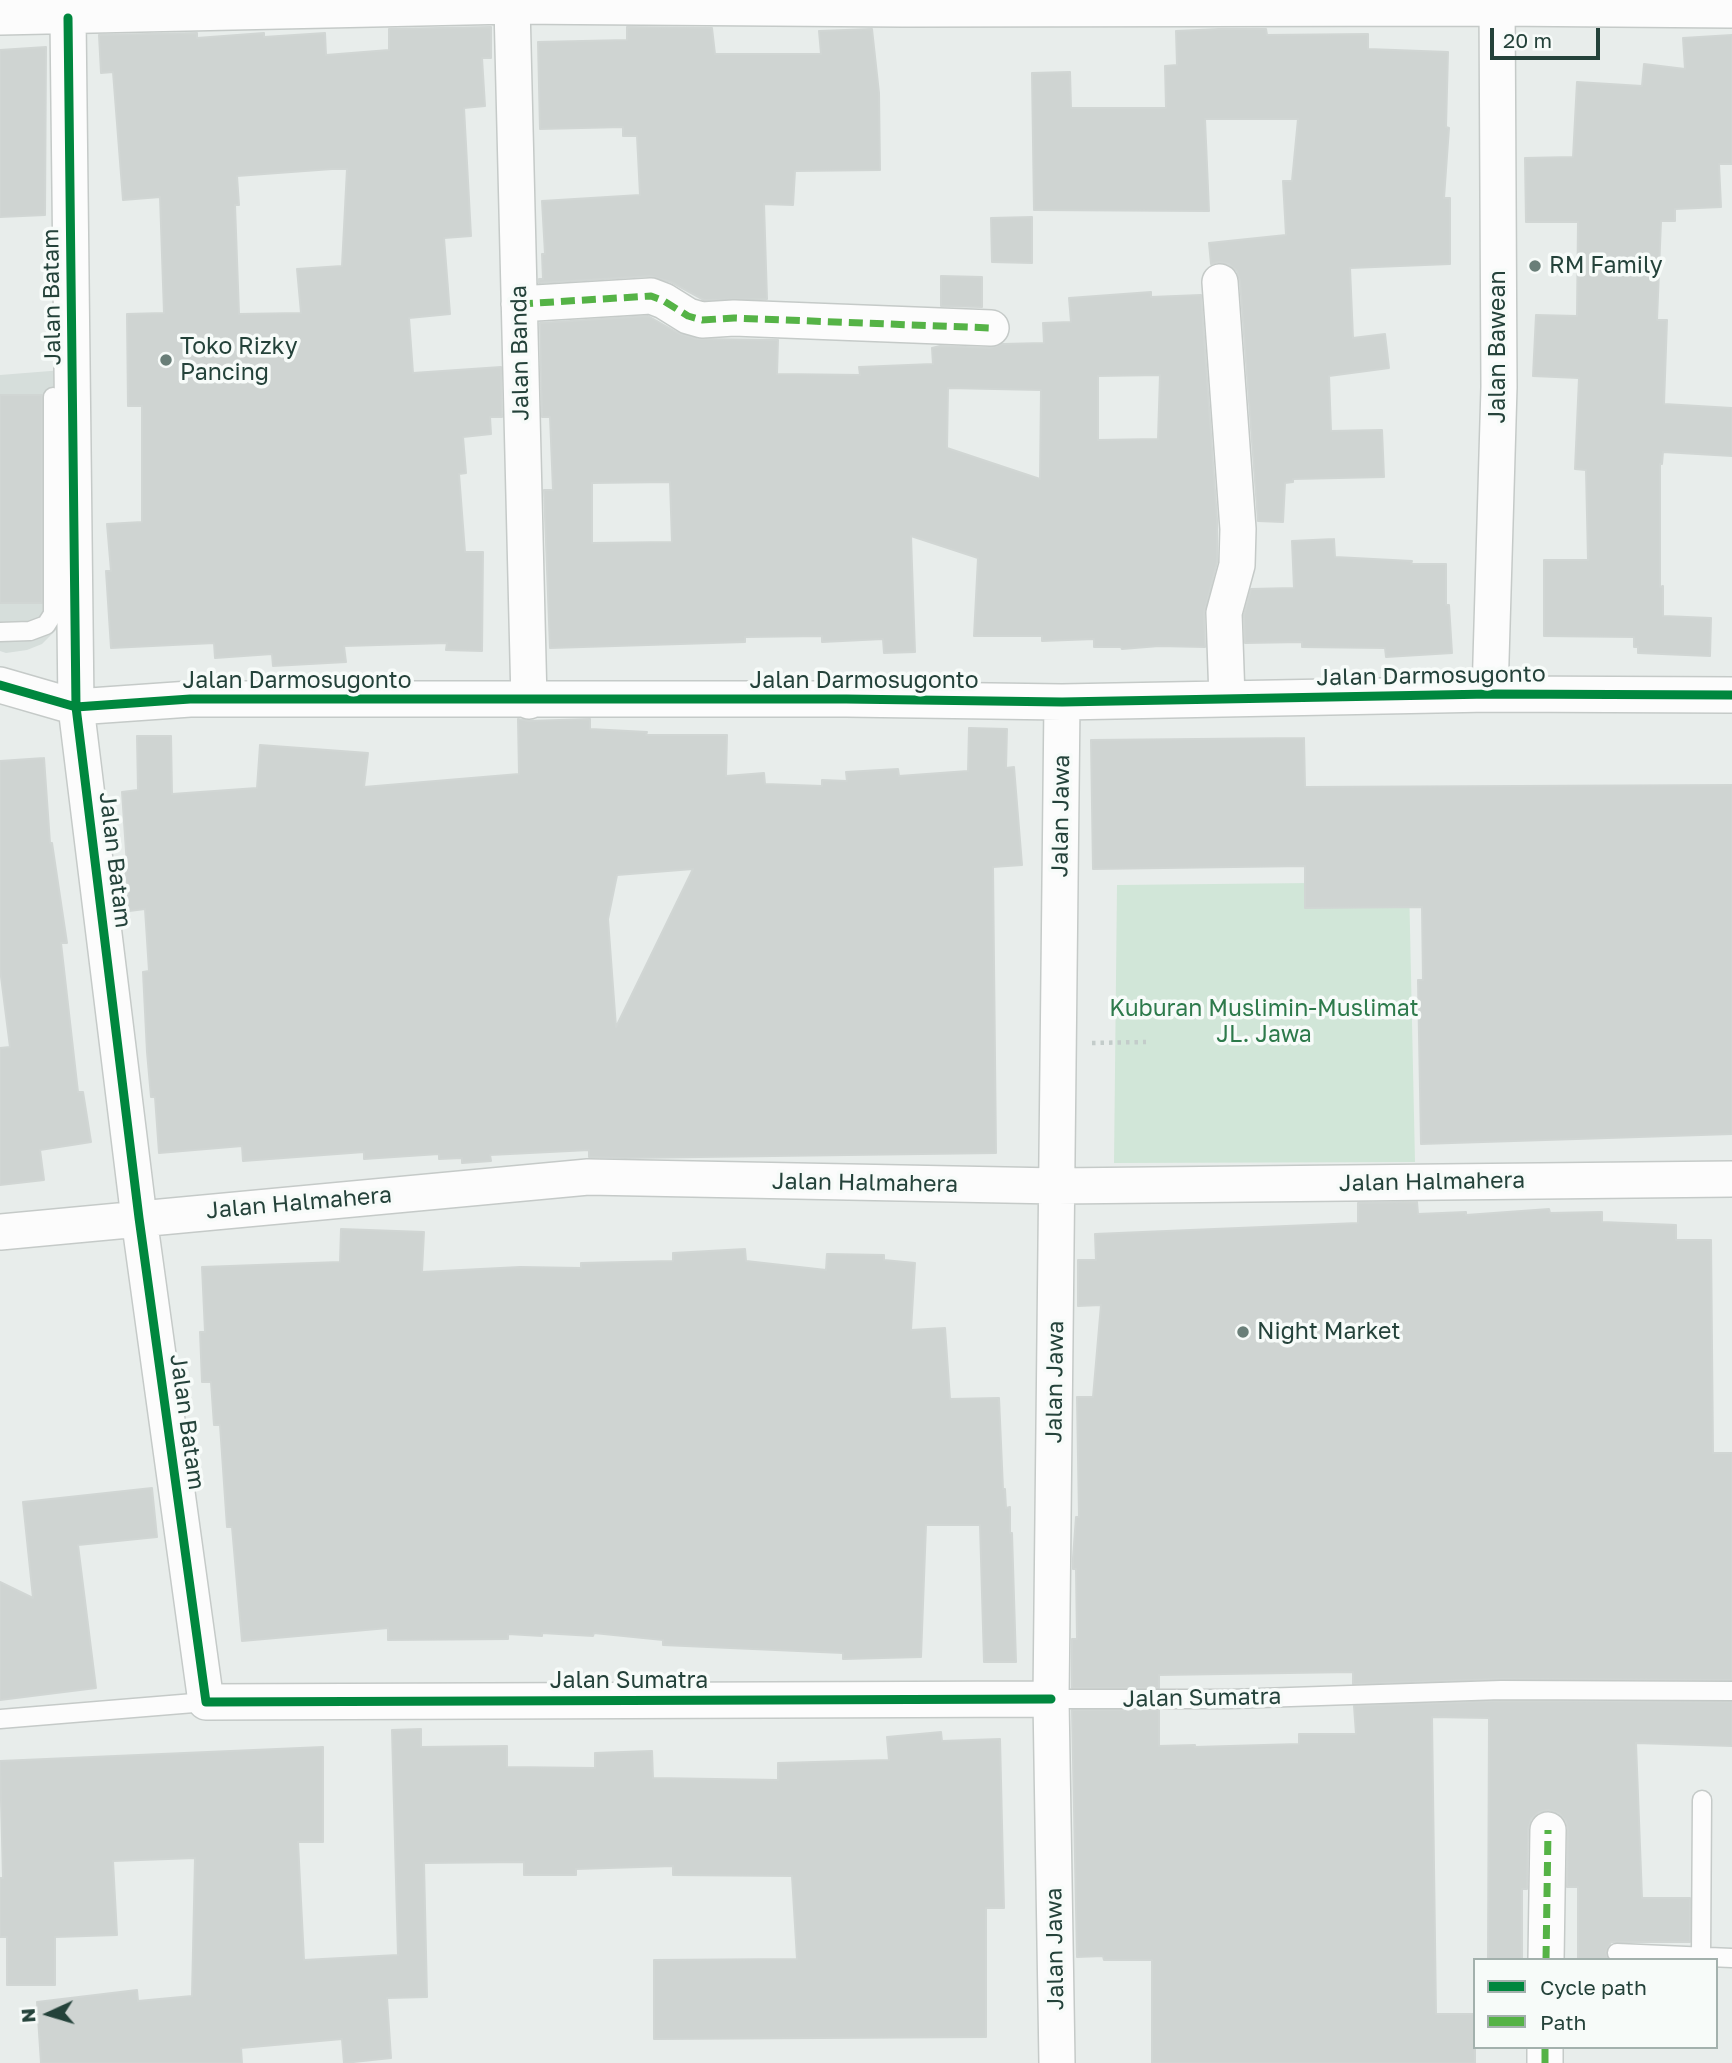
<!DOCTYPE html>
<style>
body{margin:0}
#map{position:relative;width:1732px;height:2063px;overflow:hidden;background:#e8edeb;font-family:"Golos Text",sans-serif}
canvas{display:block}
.legend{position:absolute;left:1473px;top:1958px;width:245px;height:91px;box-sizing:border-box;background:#f7fbf9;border:2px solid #a3b1ad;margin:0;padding:9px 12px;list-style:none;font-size:21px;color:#24423a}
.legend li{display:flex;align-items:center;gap:14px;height:35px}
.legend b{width:35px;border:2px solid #a3b1ad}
.north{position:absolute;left:14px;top:1979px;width:70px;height:70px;-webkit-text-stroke:5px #f7fbf9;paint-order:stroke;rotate:266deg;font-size:19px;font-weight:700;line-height:28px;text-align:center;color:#24423a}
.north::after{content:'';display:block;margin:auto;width:24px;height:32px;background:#24423a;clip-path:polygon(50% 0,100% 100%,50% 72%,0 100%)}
.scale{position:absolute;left:1490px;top:28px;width:110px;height:32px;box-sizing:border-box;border:4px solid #24423a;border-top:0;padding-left:9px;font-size:21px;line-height:24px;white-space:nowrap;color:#24423a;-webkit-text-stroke:5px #f7fbf9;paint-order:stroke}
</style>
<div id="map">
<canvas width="1732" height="2063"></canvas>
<ul class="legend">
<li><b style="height:9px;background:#00873e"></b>Cycle path</li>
<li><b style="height:9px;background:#55b346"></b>Path</li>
</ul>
<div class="north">N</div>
<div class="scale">20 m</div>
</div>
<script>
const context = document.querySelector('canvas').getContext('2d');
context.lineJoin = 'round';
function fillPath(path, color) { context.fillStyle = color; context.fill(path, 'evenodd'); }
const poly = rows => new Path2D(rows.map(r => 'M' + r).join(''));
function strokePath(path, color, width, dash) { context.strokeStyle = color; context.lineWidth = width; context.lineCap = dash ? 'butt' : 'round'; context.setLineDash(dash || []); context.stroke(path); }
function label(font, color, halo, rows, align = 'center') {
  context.font = font + ' "Golos Text",sans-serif'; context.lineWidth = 7; context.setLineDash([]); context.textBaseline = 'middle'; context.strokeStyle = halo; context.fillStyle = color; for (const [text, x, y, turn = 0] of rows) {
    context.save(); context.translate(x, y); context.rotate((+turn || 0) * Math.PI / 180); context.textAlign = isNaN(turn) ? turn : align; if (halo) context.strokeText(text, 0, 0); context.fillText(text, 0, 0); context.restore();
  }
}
fillPath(poly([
 [63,370,63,612,56,630,42,644,27,650,6,653,0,651,0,375]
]), '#d6dedb');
fillPath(poly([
 [1409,882,1415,1162,1114,1163,1117,885]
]), '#d1e6d8');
const building = poly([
 [491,27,491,58,482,58,485,106,464,108,471,236,444,238,450,314,409,318,413,373,501,367,502,417,490,417,491,434,463,437,466,473,459,474,465,552,483,552,482,651,446,650,447,643,344,646,346,662,273,666,272,654,215,658,214,643,111,648,106,571,111,571,107,524,142,522,142,406,128,406,127,314,164,313,160,197,123,200,113,72,101,73,99,35,197,33,197,38,264,33,264,37,325,33,326,55,389,50,389,29,491,27],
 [332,169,347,169,342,266,297,269,301,313,239,314,235,205,239,205,237,176,332,169],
 [627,27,712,28,715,54,821,54,819,31,872,29,879,93,880,170,795,171,793,205,764,204,767,299,704,300,671,282,650,276,539,283,539,279,543,279,542,254,545,254,542,201,640,195,637,136,623,136,623,127,540,129,538,42,627,40,627,27],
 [1219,29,1266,29,1267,35,1368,34,1368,49,1448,52,1446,127,1449,128,1444,198,1450,198,1450,264,1350,268,1353,338,1385,334,1389,368,1329,376,1331,431,1382,430,1384,477,1293,479,1293,482,1285,483,1283,522,1258,521,1240,281,1237,271,1229,264,1219,262,1211,264,1209,243,1286,235,1283,181,1292,181,1298,119,1205,119,1209,211,1034,210,1032,73,1070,72,1071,108,1166,108,1165,66,1177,65,1176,31,1219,29],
 [1732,35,1732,164,1719,164,1721,207,1675,209,1675,221,1661,221,1657,320,1667,320,1664,404,1732,408,1732,456,1663,452,1662,464,1660,464,1660,587,1663,586,1663,616,1711,618,1710,656,1638,653,1638,647,1634,647,1634,637,1544,636,1544,560,1588,560,1586,470,1575,469,1579,378,1533,376,1536,315,1577,316,1578,222,1526,222,1525,158,1573,157,1577,82,1642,86,1644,64,1685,69,1683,38,1732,35],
 [46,47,45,215,0,217,0,50,46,47],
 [1032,217,1032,263,992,262,991,218,1032,217],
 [941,276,982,277,982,307,941,306,941,276],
 [1151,292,1151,297,1201,295,1217,519,1217,562,1204,613,1205,647,1159,646,1122,649,1121,647,1094,647,1094,639,1042,641,1042,636,974,636,978,558,911,536,915,652,884,653,883,639,822,642,822,636,745,637,745,642,550,648,544,490,553,490,550,417,542,417,540,323,648,316,678,333,697,339,778,340,777,374,860,375,859,367,933,364,932,348,940,346,990,348,1003,344,1044,343,1043,323,1071,322,1069,298,1151,292],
 [1160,375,1158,439,1098,440,1098,376,1160,375],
 [948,388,1041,390,1040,479,947,448,948,388],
 [670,482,672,542,592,543,592,483,670,482],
 [0,395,42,395,42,603,0,603,0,395],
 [1334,539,1335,557,1412,561,1411,564,1446,564,1446,605,1449,605,1452,653,1386,657,1385,648,1302,647,1302,642,1245,643,1244,615,1251,589,1294,588,1292,541,1334,539],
 [518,719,529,721,590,719,590,729,647,732,646,735,727,735,726,776,764,773,765,784,822,786,822,780,847,781,846,772,898,769,899,776,968,771,969,728,1007,729,1006,768,1014,767,1022,865,993,867,996,1153,625,1158,589,1157,589,1150,490,1155,491,1161,462,1163,462,1158,439,1159,439,1154,364,1159,364,1152,243,1161,242,1146,159,1153,155,1097,151,1097,147,1052,143,972,149,971,145,909,129,911,125,866,127,866,122,792,138,790,137,736,171,736,172,794,257,788,260,745,368,753,364,787,519,774,518,719],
 [693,869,616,1027,608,919,617,875,693,869],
 [1304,738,1305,787,1732,785,1732,1134,1421,1144,1418,980,1423,980,1422,907,1305,908,1305,866,1093,869,1091,740,1304,738],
 [44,758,50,843,52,843,67,943,61,943,78,1092,83,1092,91,1142,40,1150,44,1180,0,1185,0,1048,10,1047,0,969,0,761,44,758],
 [1417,1202,1418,1214,1466,1212,1466,1215,1549,1209,1550,1213,1602,1212,1602,1222,1676,1225,1676,1240,1711,1240,1713,1453,1732,1453,1732,1680,1501,1679,1353,1684,1353,1672,1159,1675,1159,1688,1072,1688,1072,1639,1077,1639,1076,1569,1073,1569,1073,1558,1076,1517,1079,1517,1077,1397,1093,1397,1101,1305,1078,1306,1078,1260,1096,1260,1095,1234,1358,1223,1358,1203,1417,1202],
 [341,1229,424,1232,422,1272,520,1267,581,1268,581,1263,673,1261,673,1253,745,1249,746,1261,826,1270,827,1254,884,1255,884,1260,915,1263,911,1330,945,1328,950,1399,999,1398,1003,1489,1005,1489,1006,1508,1010,1507,1010,1533,1012,1533,1016,1662,984,1662,980,1525,926,1525,921,1657,843,1659,843,1653,663,1645,663,1640,594,1633,593,1636,542,1633,542,1636,508,1634,508,1639,388,1640,388,1628,242,1641,232,1527,227,1527,220,1425,214,1425,211,1382,202,1382,200,1332,205,1332,202,1267,340,1262,341,1229],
 [152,1488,157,1537,78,1545,96,1688,0,1700,0,1582,33,1598,23,1502,152,1488],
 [1501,1701,1732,1702,1732,1746,1636,1743,1642,1898,1690,1898,1690,1942,1611,1942,1606,1952,1608,1960,1578,1960,1578,1887,1567,1887,1568,1830,1566,1821,1559,1813,1548,1810,1539,1812,1531,1819,1528,1829,1527,1889,1522,1889,1522,1960,1488,1960,1489,1718,1432,1717,1436,2014,1475,2014,1475,2063,1152,2063,1152,1960,1104,1960,1103,1956,1077,1957,1072,1710,1159,1710,1159,1746,1195,1745,1195,1747,1299,1744,1299,1734,1356,1734,1354,1706,1501,1701],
 [421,1729,421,1747,507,1746,507,1767,595,1768,595,1753,652,1751,653,1778,778,1780,778,1763,889,1760,887,1737,941,1732,942,1741,1000,1739,1004,1908,986,1908,986,2037,654,2039,654,1960,797,1959,792,1876,673,1875,673,1866,576,1869,576,1875,524,1875,524,1862,424,1863,427,1997,387,1998,391,2058,344,2063,342,2039,241,2048,242,2063,41,2063,37,2002,137,1990,138,2001,192,1996,195,1858,113,1861,117,1935,55,1937,55,1985,7,1985,7,1937,0,1937,0,1878,3,1878,0,1761,323,1747,323,1842,298,1842,304,1960,398,1955,392,1730,421,1729]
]);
fillPath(building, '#cfd4d2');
strokePath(building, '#d1d6d4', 2);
const service = poly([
 [0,632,30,631,46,625,53,614,53,397],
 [1051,1699,1230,1699,1501,1690,1732,1691],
 [0,1719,206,1702],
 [1617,1953,1732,1958],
 [1701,1956,1702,1800]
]);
const minor = poly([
 [512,6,529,701],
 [0,17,512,6,904,9,1497,8,1732,10],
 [68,18,76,707,139,1218,206,1702,1051,1699],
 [1220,282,1238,529,1237,565,1224,613,1227,698],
 [519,304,651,296,664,301,688,316,702,320,734,318,991,328],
 [0,685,76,707,190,699,846,699,1062,702,1490,694,1732,695],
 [1490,694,1499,387,1497,0],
 [0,1232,588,1177,1057,1186,1732,1179],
 [1546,1960,1548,1830],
 [1057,2063,1051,1699,1062,702],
 [1545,2063,1545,2047]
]);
strokePath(service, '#c5cac8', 21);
strokePath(minor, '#c5cac8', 38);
strokePath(poly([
 [1092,1043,1146,1042]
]), '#c3ccca', 4.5, [3.5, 5]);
strokePath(service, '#fcfcfc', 18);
strokePath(minor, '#fcfcfc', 35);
strokePath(poly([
 [519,304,651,296,664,301,688,316,702,320,734,318,991,328],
 [1546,1960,1548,1830],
 [1545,2063,1545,2047]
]), '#55b346', 7, [14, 7]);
strokePath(poly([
 [68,18,76,707,139,1218,206,1702,1051,1699],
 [0,685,76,707,190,699,846,699,1062,702,1490,694,1732,695]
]), '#00873e', 9);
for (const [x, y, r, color] of [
 [1535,266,7,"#697e78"],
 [166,360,7,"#697e78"],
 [1243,1332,7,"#697e78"]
]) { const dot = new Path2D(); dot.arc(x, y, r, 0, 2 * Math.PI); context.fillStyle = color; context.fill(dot); strokePath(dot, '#f7fbf9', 2.5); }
label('23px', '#24423a', '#f7fbf9', [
 ["RM Family",1549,266],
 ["Toko Rizky",180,347],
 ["Pancing",180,373],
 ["Night Market",1257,1332]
], 'left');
label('23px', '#24423a', '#f7fbf9', [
 ["Jalan Batam",52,297,-91],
 ["Jalan Bawean",1498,347,-90],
 ["Jalan Banda",520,353,-91],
 ["Jalan Darmosugonto",1431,676,-1],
 ["Jalan Darmosugonto",297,681],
 ["Jalan Darmosugonto",864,681],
 ["Jalan Jawa",1061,816,-89],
 ["Jalan Batam",115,860,83],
 ["Jalan Halmahera",1432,1182,-1],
 ["Jalan Halmahera",865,1183,1],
 ["Jalan Halmahera",299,1203,-5],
 ["Jalan Jawa",1055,1382,-89],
 ["Jalan Batam",187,1422,82],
 ["Jalan Sumatra",629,1681],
 ["Jalan Sumatra",1202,1698,-1],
 ["Jalan Jawa",1055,1949,-91]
]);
label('23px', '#2d7a4b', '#f7fbf9', [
 ["Kuburan Muslimin-Muslimat",1264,1009],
 ["JL. Jawa",1264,1035]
]);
</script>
